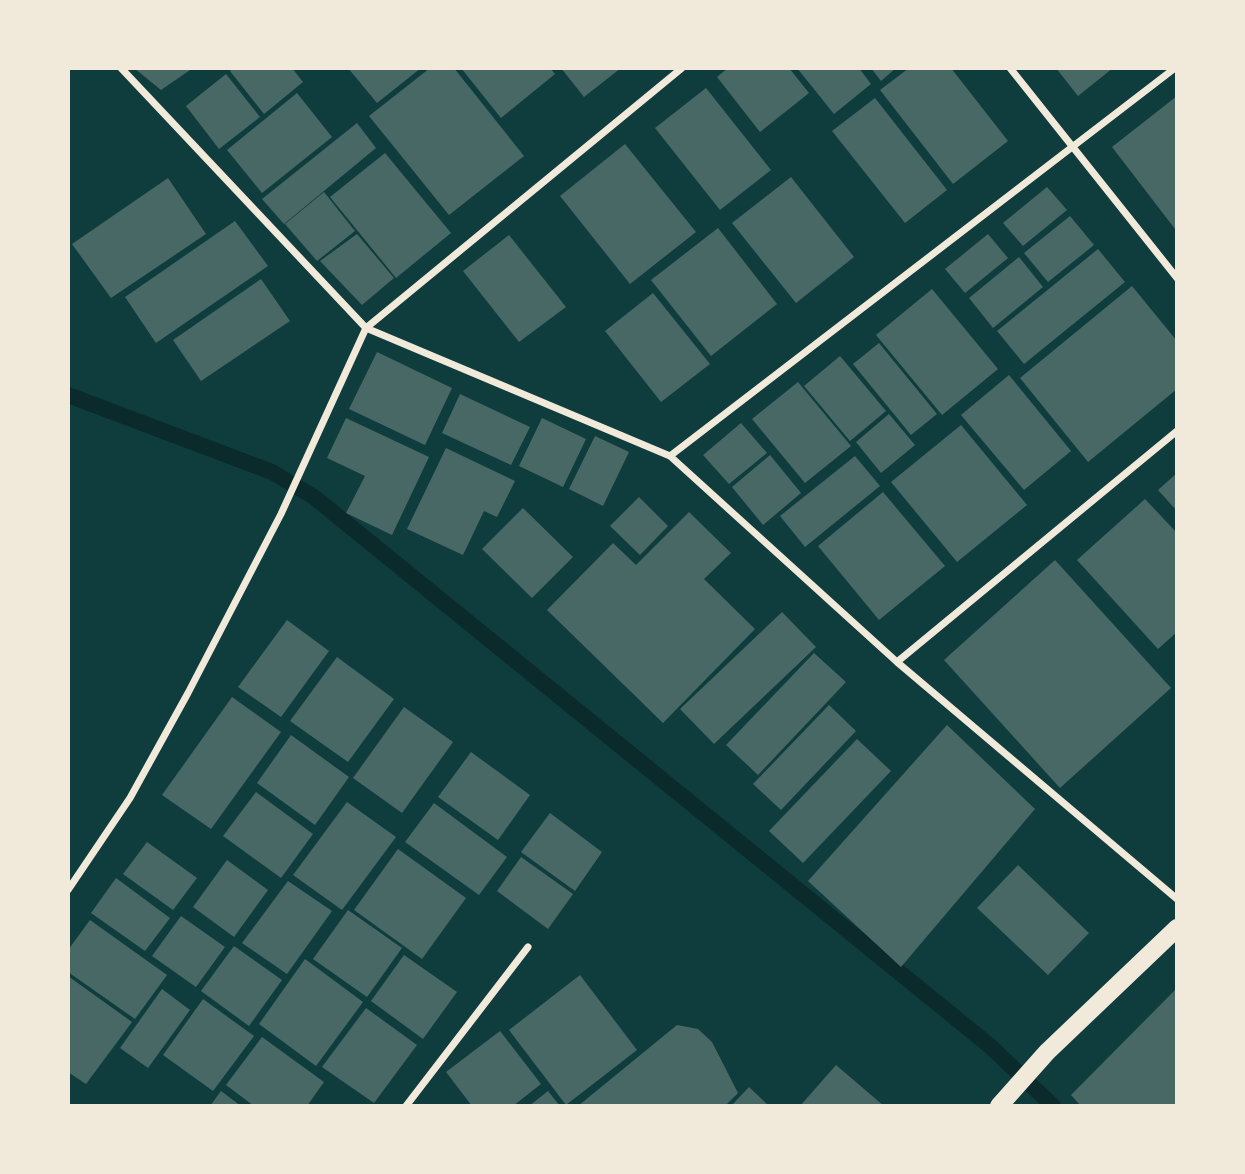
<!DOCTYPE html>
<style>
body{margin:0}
#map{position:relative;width:1245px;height:1174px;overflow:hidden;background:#0f3d3e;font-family:"Fira Sans",sans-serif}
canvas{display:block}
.frame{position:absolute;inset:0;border:70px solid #f1e9da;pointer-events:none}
</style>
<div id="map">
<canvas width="1245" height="1174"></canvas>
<div class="frame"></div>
</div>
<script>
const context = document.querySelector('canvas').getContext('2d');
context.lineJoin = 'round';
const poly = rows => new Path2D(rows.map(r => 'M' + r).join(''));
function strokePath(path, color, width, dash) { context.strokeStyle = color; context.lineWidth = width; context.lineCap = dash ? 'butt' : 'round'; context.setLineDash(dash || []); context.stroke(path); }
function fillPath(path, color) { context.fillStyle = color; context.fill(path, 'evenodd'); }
strokePath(poly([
 [68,395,272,472,314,497,990,1046,1053,1106]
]), '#0a2a2b', 16);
fillPath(poly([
 [134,68,193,68,161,90],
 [233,68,292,68,303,82,264,114,230,71],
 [348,68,421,68,377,103],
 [430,68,454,68,524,156,449,215,369,116],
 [461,68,550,68,555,74,501,118],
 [561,68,621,68,584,97],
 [728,68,789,68,809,93,760,132,717,77],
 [797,68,859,68,871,84,834,114],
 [871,68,896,68,881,81],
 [909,68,951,68,1008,141,953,184,880,90],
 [1056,68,1113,68,1078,96],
 [226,74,260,117,219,149,186,106],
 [706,88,771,170,720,210,655,128],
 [297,93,332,137,262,193,227,150],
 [1177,96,1177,227,1175,229,1112,147],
 [875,98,947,190,905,223,832,131],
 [357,123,376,148,284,224,262,199],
 [625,144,696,232,630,284,560,196],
 [385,153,451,233,396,278,330,197],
 [791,177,854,257,796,303,732,223],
 [168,178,206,234,111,298,72,244],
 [1047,187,1067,210,1023,246,1003,223],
 [324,192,355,231,317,261,285,224],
 [1070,216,1094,245,1048,282,1024,253],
 [235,221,268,266,156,343,125,297],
 [718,228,777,304,711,356,651,280],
 [357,234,394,278,362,305,320,261],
 [988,234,1008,258,965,293,945,269],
 [509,235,566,307,519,342,463,271],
 [1098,249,1125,282,1024,364,997,331],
 [1019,257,1043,287,993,328,969,298],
 [261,279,290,321,201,381,173,340],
 [1132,286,1177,341,1177,389,1088,462,1020,378],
 [932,289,998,369,942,415,876,335],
 [653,293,710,364,661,402,605,331],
 [879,343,937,414,911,435,853,364],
 [377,352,452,388,425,445,349,409],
 [840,356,886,411,850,441,804,386],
 [1009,375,1071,451,1024,490,961,415],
 [798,382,851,446,805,483,752,419],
 [460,394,530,427,511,465,442,433],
 [889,414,915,445,881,473,856,442],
 [346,418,429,457,392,535,346,513,365,476,327,458],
 [542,418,586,439,563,487,519,466],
 [741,423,767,453,729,484,703,455],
 [961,425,1027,505,957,562,891,482],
 [595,436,629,452,603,506,569,489],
 [446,448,515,481,497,517,484,511,463,555,407,529],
 [770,455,801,493,763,525,732,487],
 [855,456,880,486,805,547,780,516],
 [1177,473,1177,511,1158,490],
 [883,492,945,566,879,620,818,546],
 [639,497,668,526,640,555,610,526],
 [1145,499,1177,533,1177,632,1158,649,1077,560],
 [523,508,573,557,532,598,482,549],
 [689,512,731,553,704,579,755,629,663,723,547,610,613,543,636,565],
 [1055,560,1171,688,1060,788,944,660],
 [782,612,816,647,714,744,680,709],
 [287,620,329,651,281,717,238,687],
 [814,653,846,682,758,775,726,745],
 [337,657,394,699,348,762,290,721],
 [232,697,281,732,211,829,162,795],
 [829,705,856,731,781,810,753,784],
 [404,707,453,742,402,813,353,778],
 [947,725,1035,809,901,967,808,881],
 [291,735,349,777,315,825,257,783],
 [857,739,891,771,803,863,769,831],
 [471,752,530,795,498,840,438,797],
 [256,792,313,834,281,878,223,836],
 [347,802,396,837,342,910,293,875],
 [434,803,507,857,479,895,405,842],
 [550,813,602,852,575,891,521,852],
 [147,842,197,878,173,910,123,874],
 [398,849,466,898,422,959,354,910],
 [521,857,573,894,548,929,497,891],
 [227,860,268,890,234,937,193,907],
 [1018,865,1089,933,1048,975,977,908],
 [116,878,170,918,145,951,91,913],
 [288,881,332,911,287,974,242,943],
 [348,910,402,948,367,997,313,959],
 [181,916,225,947,196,987,152,956],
 [90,920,167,975,135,1019,68,972,68,950],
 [234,946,282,980,249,1026,201,991],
 [404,955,457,992,423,1039,371,1001],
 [305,959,363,1002,316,1066,259,1024],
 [580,975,637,1050,566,1105,509,1030],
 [68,976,132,1022,86,1084,68,1072],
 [1177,988,1177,1106,1081,1106,1071,1095],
 [162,989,190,1010,148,1068,120,1048],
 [203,999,254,1036,213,1091,163,1055],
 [366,1008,417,1045,374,1103,322,1067],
 [677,1025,698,1029,712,1042,738,1093,725,1106,578,1106],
 [500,1031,541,1084,513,1106,472,1106,446,1072],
 [262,1037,324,1082,307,1106,254,1106,226,1085],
 [836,1065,884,1106,800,1106],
 [749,1087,769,1106,731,1106],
 [221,1091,241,1106,210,1106],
 [548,1091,560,1106,529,1106]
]), '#486865');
strokePath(poly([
 [121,68,366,328,670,456,897,662,1177,899],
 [1010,68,1177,278],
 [670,456,1175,68],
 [897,662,1177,431],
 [68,890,130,798,188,693,281,514,366,328,682,68],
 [406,1106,528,947]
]), '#f1e9da', 7);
strokePath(poly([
 [999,1106,1047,1052,1177,928]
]), '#f1e9da', 18);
</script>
